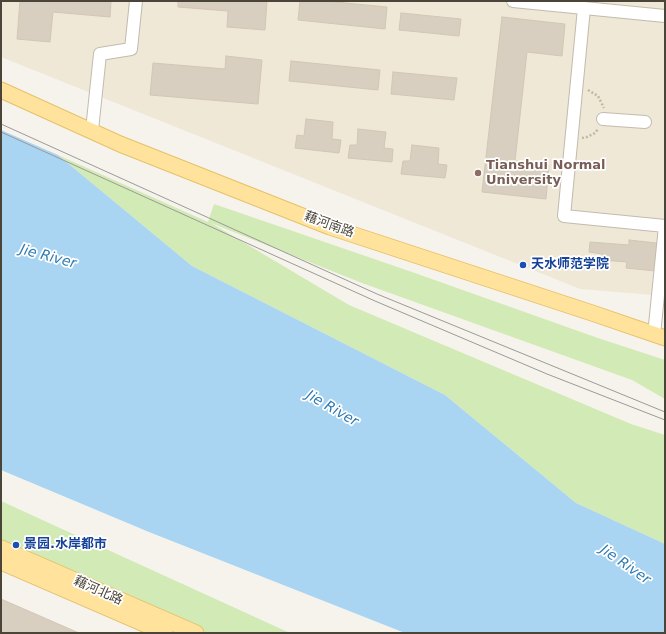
<!DOCTYPE html>
<meta charset="utf-8">
<style>
body{margin:0}
#map{position:relative;width:666px;height:634px;overflow:hidden;background:#f6f3ec;font-family:"DejaVu Sans",sans-serif}
canvas{display:block}
.frame{position:absolute;inset:0;border:2px solid #4b4439;pointer-events:none}
</style>
<div id="map">
<canvas width="666" height="634"></canvas>
<div class="frame"></div>
</div>
<script>
const context = document.querySelector('canvas').getContext('2d');
context.lineJoin = 'round';
function fillPath(path, color) { context.fillStyle = color; context.fill(path, 'evenodd'); }
const poly = rows => new Path2D(rows.map(r => 'M' + r).join(''));
function strokePath(path, color, width, dash) { context.strokeStyle = color; context.lineWidth = width; context.lineCap = dash ? 'butt' : 'round'; context.setLineDash(dash || []); context.stroke(path); }
function label(font, color, halo, rows, align = 'center') {
  context.font = font + ' "DejaVu Sans","Noto Sans SC",sans-serif'; context.lineWidth = 3.5; context.setLineDash([]); context.textBaseline = 'middle'; context.strokeStyle = halo; context.fillStyle = color; for (const [text, x, y, turn = 0] of rows) {
    context.save(); context.translate(x, y); context.rotate((+turn || 0) * Math.PI / 180); context.textAlign = isNaN(turn) ? turn : align; if (halo) context.strokeText(text, 0, 0); context.fillText(text, 0, 0); context.restore();
  }
}
fillPath(poly([
 [1,1,665,1,665,296,580,289,1,57]
]), '#efe8d6');
fillPath(poly([
 [58,155,208,222,214,204,412,272,595,337,665,360,665,399,632,380,362,283,211,223,349,305,631,424,665,435,665,544,576,503,445,395,192,266],
 [1,501,38,518,290,633,207,633,1,544]
]), '#d2eab5');
fillPath(poly([
 [1,130,58,155,192,266,445,395,576,503,665,544,665,633,405,633,149,532,1,470]
]), '#a9d4f2');
const building = poly([
 [20,1,111,1,110,17,53,12,50,42,17,39,20,1],
 [178,1,267,1,265,30,227,27,228,11,178,7,178,1],
 [300,1,325,1,387,7,385,29,298,20,300,1],
 [401,13,461,19,459,36,399,30,401,13],
 [502,17,565,24,562,56,527,52,515,161,549,165,546,199,482,192,502,17],
 [226,56,262,60,258,104,150,95,153,63,225,69,226,56],
 [291,61,380,70,378,90,289,81,291,61],
 [393,72,457,78,454,100,391,94,393,72],
 [306,119,333,122,332,139,341,140,339,153,295,148,297,135,304,136,306,119],
 [358,129,386,132,384,148,393,149,392,162,348,158,350,145,357,145,358,129],
 [412,145,439,148,438,164,447,165,445,178,401,174,403,161,410,161,412,145],
 [629,240,665,244,665,272,626,268,627,262,602,260,602,254,589,252,590,242,629,245,629,240],
 [1,599,79,633,4,633,1,632,1,599]
]);
fillPath(building, '#d8cfc1');
strokePath(building, '#d3c7b4', 1);
const minor = poly([
 [513,1,584,8],
 [665,16,584,8,564,216,665,226],
 [603,119,645,122],
 [92,130,100,54,131,49,136,1],
 [654,335,665,226]
]);
const major = poly([
 [1,90,120,144,330,227,592,313,665,338],
 [1,548,196,633],
 [1,562,165,633]
]);
strokePath(minor, '#c2bbae', 14);
strokePath(major, '#e6c16a', 17);
strokePath(poly([
 [588,90,598,96,604,108],
 [582,138,587,137,595,133,598,129]
]), '#c4b79f', 2.5, [2, 2]);
strokePath(minor, '#fff', 12);
strokePath(major, '#ffe39c', 15);
strokePath(poly([
 [1,124,377,294,665,412],
 [1,132,375,301,547,374,665,420]
]), '#9a9a9a', 1);
for (const [x, y, r, color] of [
 [478,173,4,"#8d6e63"],
 [523,265,4,"#1a4fb4"],
 [16,545,4,"#1a4fb4"]
]) { const dot = new Path2D(); dot.arc(x, y, r, 0, 2 * Math.PI); context.fillStyle = color; context.fill(dot); strokePath(dot, '#fff', 1.5); }
label('bold 13px', '#785e54', '#fff', [
 ["Tianshui Normal",486,166],
 ["University",486,181]
], 'left');
label('13px', '#4b4439', '#fff', [
 ["藉河南路",329,225,20],
 ["藉河北路",98,591,24]
]);
label('bold 13px', '#164399', '#fff', [
 ["天水师范学院",531,265],
 ["景园.水岸都市",24,545]
], 'left');
label('italic 14px', '#2e7ab2', '#fff', [
 ["Jie River",48,257,15],
 ["Jie River",332,409,30],
 ["Jie River",625,565,35]
]);
</script>
